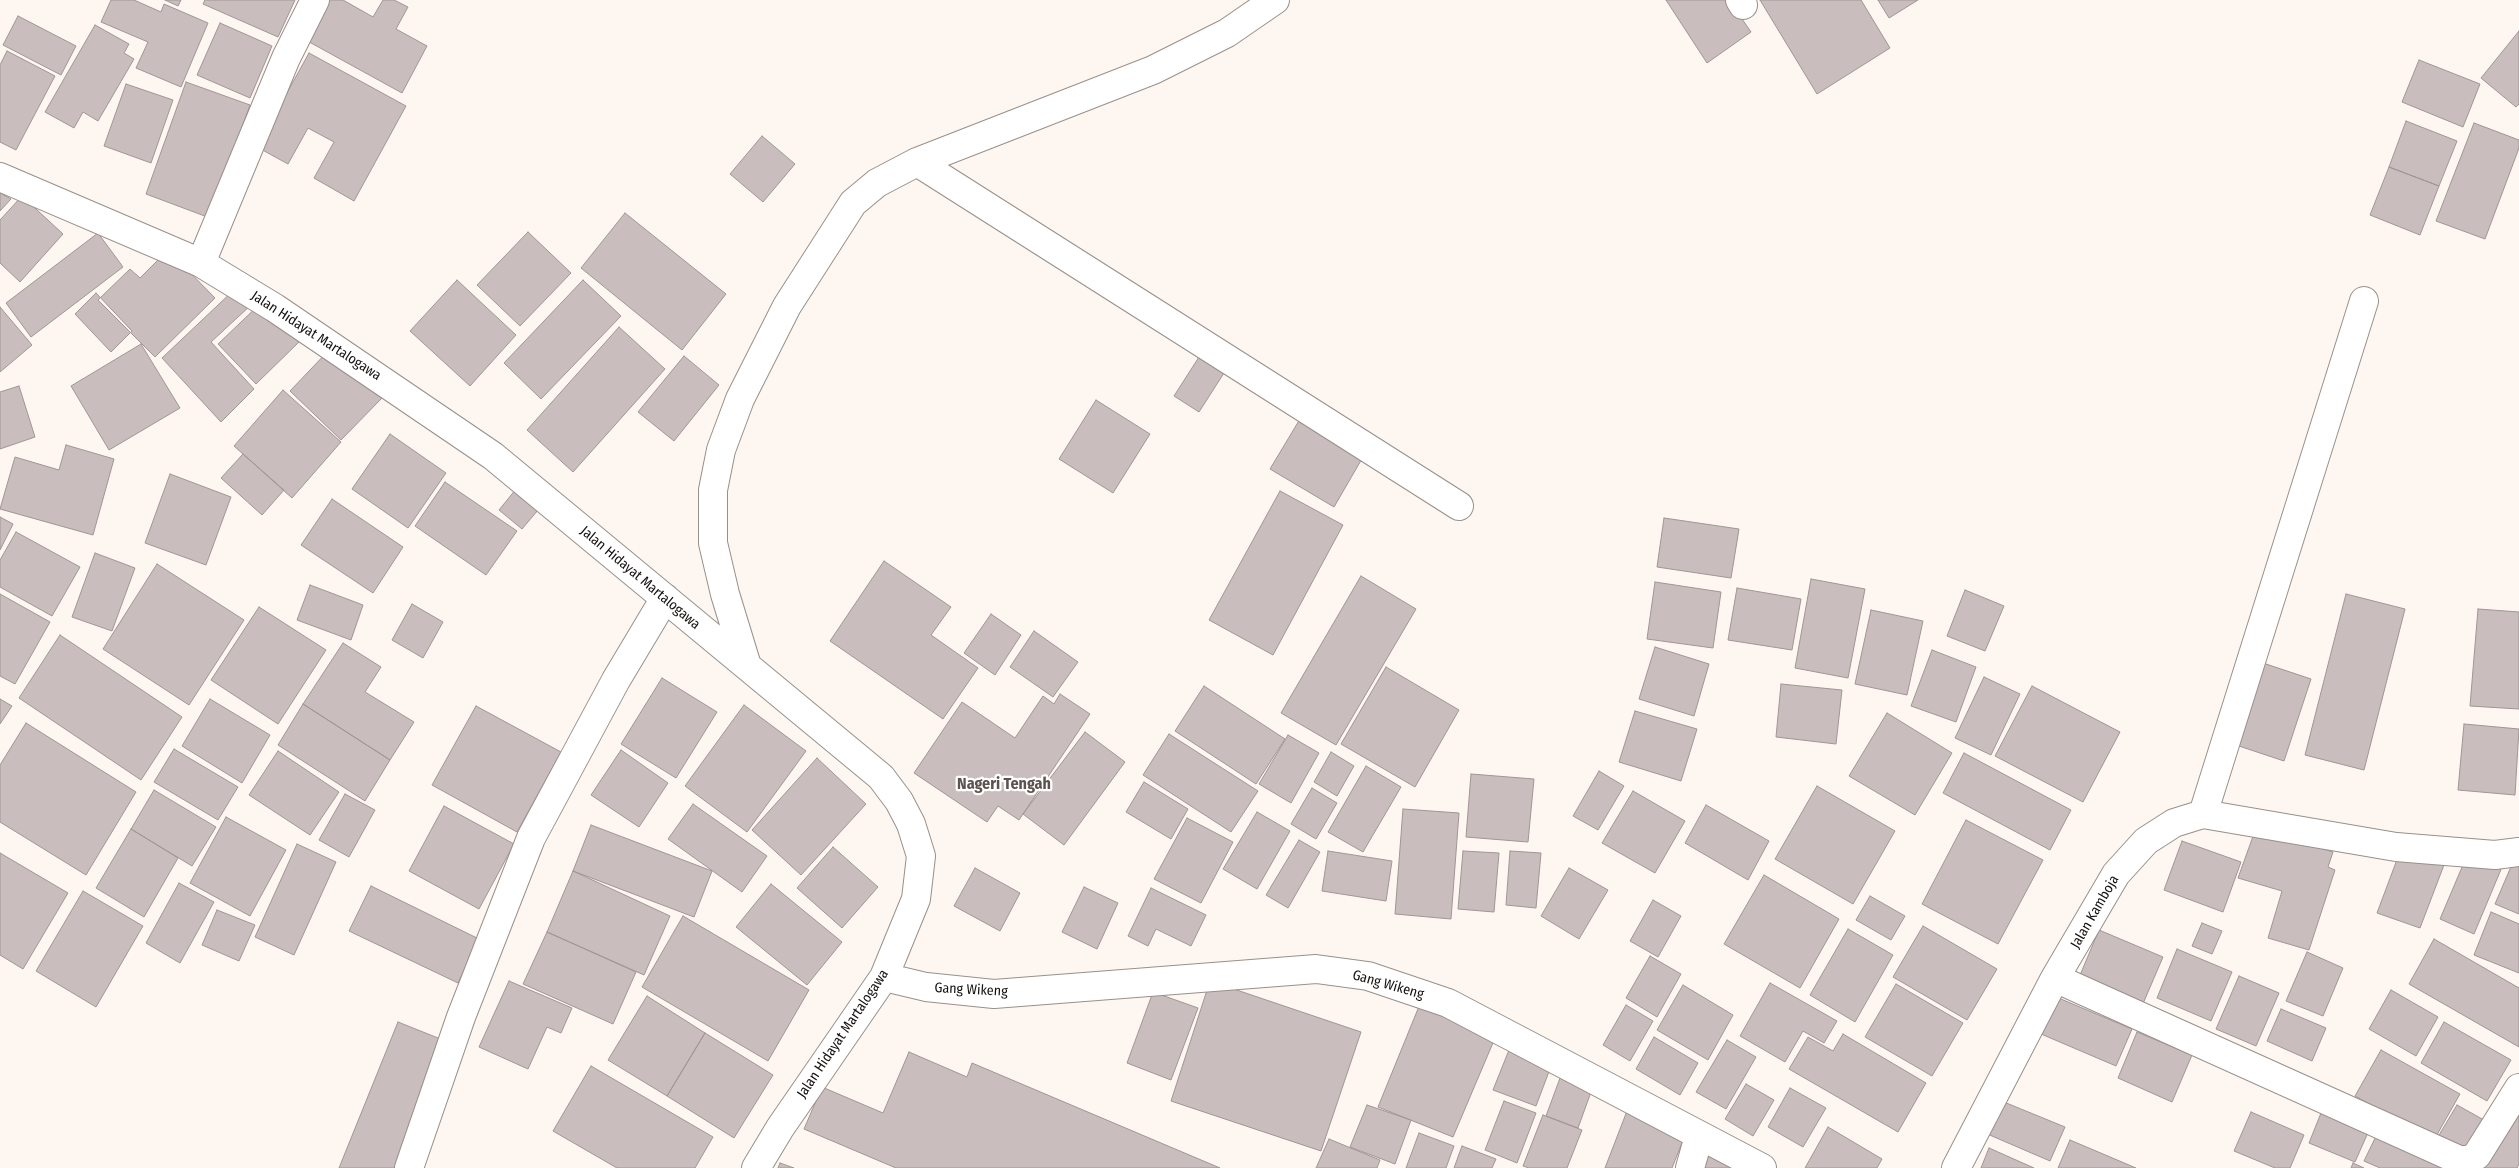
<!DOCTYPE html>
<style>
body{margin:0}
canvas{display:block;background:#fef6f1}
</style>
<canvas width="2519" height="1168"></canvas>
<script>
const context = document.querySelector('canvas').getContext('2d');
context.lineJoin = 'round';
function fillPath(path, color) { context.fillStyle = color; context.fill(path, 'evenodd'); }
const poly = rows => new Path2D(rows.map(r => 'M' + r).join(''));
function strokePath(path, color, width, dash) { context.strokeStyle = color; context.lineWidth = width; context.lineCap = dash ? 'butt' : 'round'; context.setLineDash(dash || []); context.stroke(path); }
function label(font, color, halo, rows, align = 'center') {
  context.font = font + ' "Fira Sans Condensed",sans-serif'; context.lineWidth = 4.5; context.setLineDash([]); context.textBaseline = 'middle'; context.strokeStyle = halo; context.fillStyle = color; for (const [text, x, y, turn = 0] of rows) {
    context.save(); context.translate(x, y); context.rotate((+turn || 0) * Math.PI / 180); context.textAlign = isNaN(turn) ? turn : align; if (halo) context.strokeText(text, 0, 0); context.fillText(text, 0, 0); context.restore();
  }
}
const building = poly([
 [111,0,134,0,161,12,164,4,208,23,181,87,136,68,148,42,101,22,111,0],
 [165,0,181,0,178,6,165,0],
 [205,0,295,0,278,37,203,4,205,0],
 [322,0,343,0,373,17,383,0,394,0,408,7,396,29,427,46,402,93,302,38,322,0],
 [1666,0,1729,0,1751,32,1707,63,1666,0],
 [1760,0,1861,0,1890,48,1817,94,1760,0],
 [1878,0,1918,0,1889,18,1878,0],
 [18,16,76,46,61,75,3,45,18,16],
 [220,23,272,46,250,98,197,75,220,23],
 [95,25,129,44,124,53,134,59,98,121,83,112,74,128,45,112,95,25],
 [2519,31,2519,104,2516,107,2481,78,2519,31],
 [7,51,55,76,16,150,0,142,0,65,7,51],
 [309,53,406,106,354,201,314,178,334,142,308,128,288,164,257,147,309,53],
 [2419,60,2480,84,2463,127,2402,102,2419,60],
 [186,82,250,105,210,218,146,194,186,82],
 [126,84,173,100,151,163,104,146,126,84],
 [2406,121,2457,141,2439,186,2389,167,2406,121],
 [2474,123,2519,140,2519,148,2485,239,2436,221,2474,123],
 [762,136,795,164,763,202,730,174,762,136],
 [2389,167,2439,186,2420,235,2370,215,2389,167],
 [0,193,11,199,0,211,0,193],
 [22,196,63,234,20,282,0,263,0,220,22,196],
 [625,213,726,294,682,350,581,268,625,213],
 [528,232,571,273,520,326,477,285,528,232],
 [98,233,123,267,31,337,6,303,98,233],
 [168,250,215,298,155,357,98,300,130,269,140,278,168,250],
 [457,280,516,335,470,386,410,331,457,280],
 [583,280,621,316,541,399,504,363,583,280],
 [236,288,251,305,211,342,254,389,221,422,162,358,236,288],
 [96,293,132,331,111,352,75,314,96,293],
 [262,302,300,341,256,384,218,344,262,302],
 [0,307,32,345,0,372,0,307],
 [619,327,665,369,573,472,527,430,619,327],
 [141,344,180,408,109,450,71,386,141,344],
 [330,349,382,398,341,440,290,391,330,349],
 [684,356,719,385,674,441,638,412,684,356],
 [1199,357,1224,373,1199,412,1174,396,1199,357],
 [19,386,35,437,0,449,0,392,19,386],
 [283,390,341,442,292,498,234,446,283,390],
 [1096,400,1150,434,1113,493,1059,459,1096,400],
 [1300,419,1363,457,1334,507,1270,469,1300,419],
 [390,434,446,473,408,528,352,489,390,434],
 [66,445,114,459,93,535,0,509,15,457,59,470,66,445],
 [243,454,284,490,262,515,221,478,243,454],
 [170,474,231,497,206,565,145,543,170,474],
 [445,482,517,531,486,575,415,526,445,482],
 [521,483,544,503,522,529,499,510,521,483],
 [1280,491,1343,525,1273,655,1209,620,1280,491],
 [332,499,403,547,373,593,301,545,332,499],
 [0,517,13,524,0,550,0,517],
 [1664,518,1739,529,1731,578,1657,567,1664,518],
 [16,532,80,567,52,616,0,587,0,560,16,532],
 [95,553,135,568,112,631,72,617,95,553],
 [884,561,951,607,931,635,978,668,943,719,830,641,884,561],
 [157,564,244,620,189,705,103,649,157,564],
 [1361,576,1416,609,1336,745,1281,713,1361,576],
 [1811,579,1865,589,1848,678,1795,668,1811,579],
 [1655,582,1721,592,1713,648,1647,639,1655,582],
 [310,585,363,605,351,640,297,620,310,585],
 [1737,588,1801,599,1792,650,1728,640,1737,588],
 [1965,590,2004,606,1985,651,1947,636,1965,590],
 [0,594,50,622,15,684,0,676,0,594],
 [2346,594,2405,609,2364,770,2305,755,2346,594],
 [412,604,443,622,423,658,392,640,412,604],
 [259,607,326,650,278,724,211,680,259,607],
 [2478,609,2519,612,2519,709,2470,706,2478,609],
 [1871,610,1923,621,1907,695,1855,684,1871,610],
 [991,614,1021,635,995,675,964,653,991,614],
 [1034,631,1078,662,1053,697,1010,667,1034,631],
 [60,635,182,717,141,780,19,698,60,635],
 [343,643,381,667,365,692,414,722,390,760,303,704,343,643],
 [1655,647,1709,664,1694,716,1639,699,1655,647],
 [1932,650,1976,667,1956,722,1911,706,1932,650],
 [2257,661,2311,679,2284,761,2230,743,2257,661],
 [1386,667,1459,710,1415,787,1341,744,1386,667],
 [1984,677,2020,694,1991,755,1955,738,1984,677],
 [662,678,717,712,676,778,621,744,662,678],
 [1781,684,1842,690,1836,744,1776,737,1781,684],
 [1204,686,1285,739,1256,784,1175,731,1204,686],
 [2032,686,2120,732,2083,802,1995,756,2032,686],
 [1060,694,1090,714,1019,820,998,806,987,822,914,773,962,702,1015,738,1043,696,1054,704,1060,694],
 [0,699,12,706,0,724,0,699],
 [210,699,270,735,242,783,182,746,210,699],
 [303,704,390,760,365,801,278,745,303,704],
 [744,705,806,751,747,832,685,786,744,705],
 [476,706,561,752,517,832,432,785,476,706],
 [1635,711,1697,729,1681,781,1619,762,1635,711],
 [1887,713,1952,753,1915,815,1849,776,1887,713],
 [26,723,136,792,86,875,0,822,0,765,26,723],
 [2464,724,2519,729,2515,795,2458,790,2464,724],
 [1085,732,1125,762,1064,845,1023,814,1085,732],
 [1169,734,1258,791,1231,832,1143,775,1169,734],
 [1288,735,1319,753,1291,803,1259,784,1288,735],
 [174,749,238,787,218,820,154,782,174,749],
 [621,750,668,783,639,827,591,795,621,750],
 [278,751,339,792,310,835,249,795,278,751],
 [1331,752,1354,766,1337,796,1314,782,1331,752],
 [1964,753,2071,810,2050,850,1943,793,1964,753],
 [817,758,866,804,801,875,752,830,817,758],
 [1366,766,1401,787,1363,852,1328,832,1366,766],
 [1599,771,1624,786,1598,830,1573,816,1599,771],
 [1471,774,1534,779,1528,842,1466,837,1471,774],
 [1144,782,1188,809,1171,839,1126,812,1144,782],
 [1817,786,1895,831,1853,904,1775,859,1817,786],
 [1312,788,1337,803,1316,839,1291,824,1312,788],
 [154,790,216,827,192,866,131,829,154,790],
 [1633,791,1685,821,1655,873,1602,843,1633,791],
 [345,794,375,810,349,857,319,840,345,794],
 [693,804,767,856,742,892,668,839,693,804],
 [1706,805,1769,841,1748,880,1685,843,1706,805],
 [444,806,514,844,479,909,409,871,444,806],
 [1403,809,1459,813,1451,919,1395,914,1403,809],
 [1257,812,1290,831,1257,889,1223,869,1257,812],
 [226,817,286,850,250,916,190,883,226,817],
 [1187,818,1233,842,1201,903,1154,879,1187,818],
 [1966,820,2043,860,1998,944,1922,904,1966,820],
 [591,825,712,871,694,917,573,871,591,825],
 [2256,828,2333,852,2328,867,2335,870,2309,950,2268,938,2282,891,2238,878,2256,828],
 [131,829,178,858,144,917,96,888,131,829],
 [1299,840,1320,852,1288,908,1266,895,1299,840],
 [2182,841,2241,862,2223,912,2164,890,2182,841],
 [297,844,336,862,294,955,255,937,297,844],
 [833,847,878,887,842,928,797,888,833,847],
 [2401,849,2444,865,2420,928,2377,913,2401,849],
 [1328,851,1392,861,1386,901,1322,891,1328,851],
 [1463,851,1499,853,1494,912,1458,909,1463,851],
 [1510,851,1541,853,1536,908,1506,905,1510,851],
 [0,853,68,893,23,969,0,955,0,853],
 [2468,853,2502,867,2474,934,2440,919,2468,853],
 [2513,862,2519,865,2519,914,2495,904,2513,862],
 [975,868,1020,893,1000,931,954,906,975,868],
 [1569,868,1608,890,1579,939,1541,916,1569,868],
 [573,871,670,916,644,975,547,932,573,871],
 [1764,875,1839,919,1800,988,1724,944,1764,875],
 [179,883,214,902,180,963,146,943,179,883],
 [771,884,842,942,807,985,736,927,771,884],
 [371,886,479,939,458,983,349,931,371,886],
 [1084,887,1118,903,1097,949,1062,932,1084,887],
 [1151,888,1206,915,1191,946,1156,929,1148,946,1128,936,1151,888],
 [83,891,143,926,96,1007,36,971,83,891],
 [1870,896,1905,916,1891,940,1856,920,1870,896],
 [1653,900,1681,916,1658,957,1630,941,1653,900],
 [217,910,255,925,239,961,202,945,217,910],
 [2491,912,2519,924,2519,973,2474,955,2491,912],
 [683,916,809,990,768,1061,642,987,683,916],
 [2202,923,2222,931,2212,954,2192,946,2202,923],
 [1923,926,1997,969,1967,1020,1893,977,1923,926],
 [1848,929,1893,955,1855,1022,1810,995,1848,929],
 [2099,930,2163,957,2142,1006,2078,980,2099,930],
 [547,932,636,972,613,1024,523,984,547,932],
 [2434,939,2519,988,2519,1047,2409,984,2434,939],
 [2177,949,2232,972,2211,1021,2157,998,2177,949],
 [2307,952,2343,968,2323,1016,2286,1001,2307,952],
 [1650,956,1681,974,1657,1017,1626,998,1650,956],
 [2239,976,2279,993,2256,1046,2216,1029,2239,976],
 [509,981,572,1008,561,1033,547,1027,528,1069,479,1047,509,981],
 [1210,981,1361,1032,1321,1151,1171,1101,1210,981],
 [1770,983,1837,1021,1824,1043,1803,1031,1785,1062,1740,1036,1770,983],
 [1896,984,1963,1023,1932,1076,1865,1037,1896,984],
 [1683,985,1733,1015,1708,1060,1657,1030,1683,985],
 [2391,990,2438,1017,2416,1056,2369,1029,2391,990],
 [1153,992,1198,1008,1171,1080,1127,1063,1153,992],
 [2049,994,2132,1029,2116,1066,2034,1031,2049,994],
 [647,996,705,1033,667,1096,608,1060,647,996],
 [1422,999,1498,1031,1453,1137,1378,1107,1422,999],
 [1626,1005,1653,1021,1630,1061,1603,1045,1626,1005],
 [2281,1009,2326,1028,2312,1061,2267,1041,2281,1009],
 [398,1022,448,1042,397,1168,339,1168,398,1022],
 [2444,1022,2511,1060,2487,1101,2421,1063,2444,1022],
 [2137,1032,2192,1055,2172,1102,2118,1078,2137,1032],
 [705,1033,773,1075,734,1138,667,1096,705,1033],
 [1843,1034,1926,1083,1898,1132,1789,1069,1808,1037,1833,1051,1843,1034],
 [1654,1037,1698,1063,1680,1095,1636,1069,1654,1037],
 [1727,1040,1756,1057,1726,1109,1696,1092,1727,1040],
 [1511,1045,1553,1061,1536,1106,1493,1090,1511,1045],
 [2381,1050,2460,1094,2434,1140,2355,1096,2381,1050],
 [909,1052,967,1077,972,1063,1220,1168,896,1168,804,1129,822,1087,883,1113,909,1052],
 [591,1066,713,1137,695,1168,617,1168,553,1131,591,1066],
 [1563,1070,1595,1081,1578,1128,1546,1116,1563,1070],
 [1746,1084,1774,1100,1753,1136,1725,1119,1746,1084],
 [1790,1088,1826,1108,1803,1147,1768,1127,1790,1088],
 [1999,1100,2065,1127,2050,1161,1985,1133,1999,1100],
 [1504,1101,1536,1113,1517,1163,1485,1150,1504,1101],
 [1367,1105,1411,1120,1395,1164,1350,1147,1367,1105],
 [2457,1105,2484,1120,2462,1156,2436,1140,2457,1105],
 [2323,1108,2370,1128,2355,1162,2309,1143,2323,1108],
 [1627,1111,1686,1133,1672,1168,1605,1168,1627,1111],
 [2513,1111,2519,1115,2519,1164,2517,1168,2475,1168,2513,1111],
 [2251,1112,2304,1135,2290,1168,2275,1168,2234,1151,2251,1112],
 [1543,1115,1582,1130,1567,1168,1529,1168,1523,1166,1543,1115],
 [1828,1127,1882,1159,1877,1168,1805,1168,1828,1127],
 [2379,1130,2456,1168,2380,1168,2364,1161,2379,1130],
 [1419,1133,1454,1146,1446,1168,1406,1168,1419,1133],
 [1329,1139,1380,1160,1377,1168,1316,1168,1329,1139],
 [2070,1140,2136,1168,2058,1168,2070,1140],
 [1462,1146,1496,1159,1492,1168,1454,1168,1462,1146],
 [1989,1148,2034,1168,1981,1168,1989,1148],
 [1704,1153,1744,1168,1699,1168,1704,1153],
 [780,1163,794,1168,778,1168,780,1163],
 [2353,1163,2364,1168,2351,1168,2353,1163]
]);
fillPath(building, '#c9bdbd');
strokePath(building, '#a19595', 1);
const street = poly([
 [1740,0,1743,5],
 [917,162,1459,506],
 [0,177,201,263,275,308,493,456,881,777,899,801,911,824,921,856,916,899,884,977,780,1128,756,1168],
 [201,263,286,58,315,0],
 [747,666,725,594,713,543,713,490,721,450,740,399,787,306,853,203,877,183,917,162,1153,70,1227,33,1275,0],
 [2203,814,2364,301],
 [884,977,926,987,994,994,1316,969,1368,976,1448,1003,1762,1168],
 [2055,978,2459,1160,2470,1160,2477,1155,2519,1088],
 [409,1168,461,1017,531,838,616,680,665,598],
 [1690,1168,1699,1136],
 [1956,1168,2055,978,2116,874,2146,841,2174,823,2203,814,2396,847,2495,855,2519,852]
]);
strokePath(street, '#99908b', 30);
strokePath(street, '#fff', 28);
label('14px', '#14110f', '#fff', [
 ["Jalan Hidayat Martalogawa",316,336,33],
 ["Jalan Hidayat Martalogawa",640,578,40],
 ["Jalan Kamboja",2095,912,-60],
 ["Gang Wikeng",1388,985,16],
 ["Gang Wikeng",971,990,3],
 ["Jalan Hidayat Martalogawa",843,1034,-56]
]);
label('bold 16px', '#5c534e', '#fff', [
 ["Nageri Tengah",1004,785]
]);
</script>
